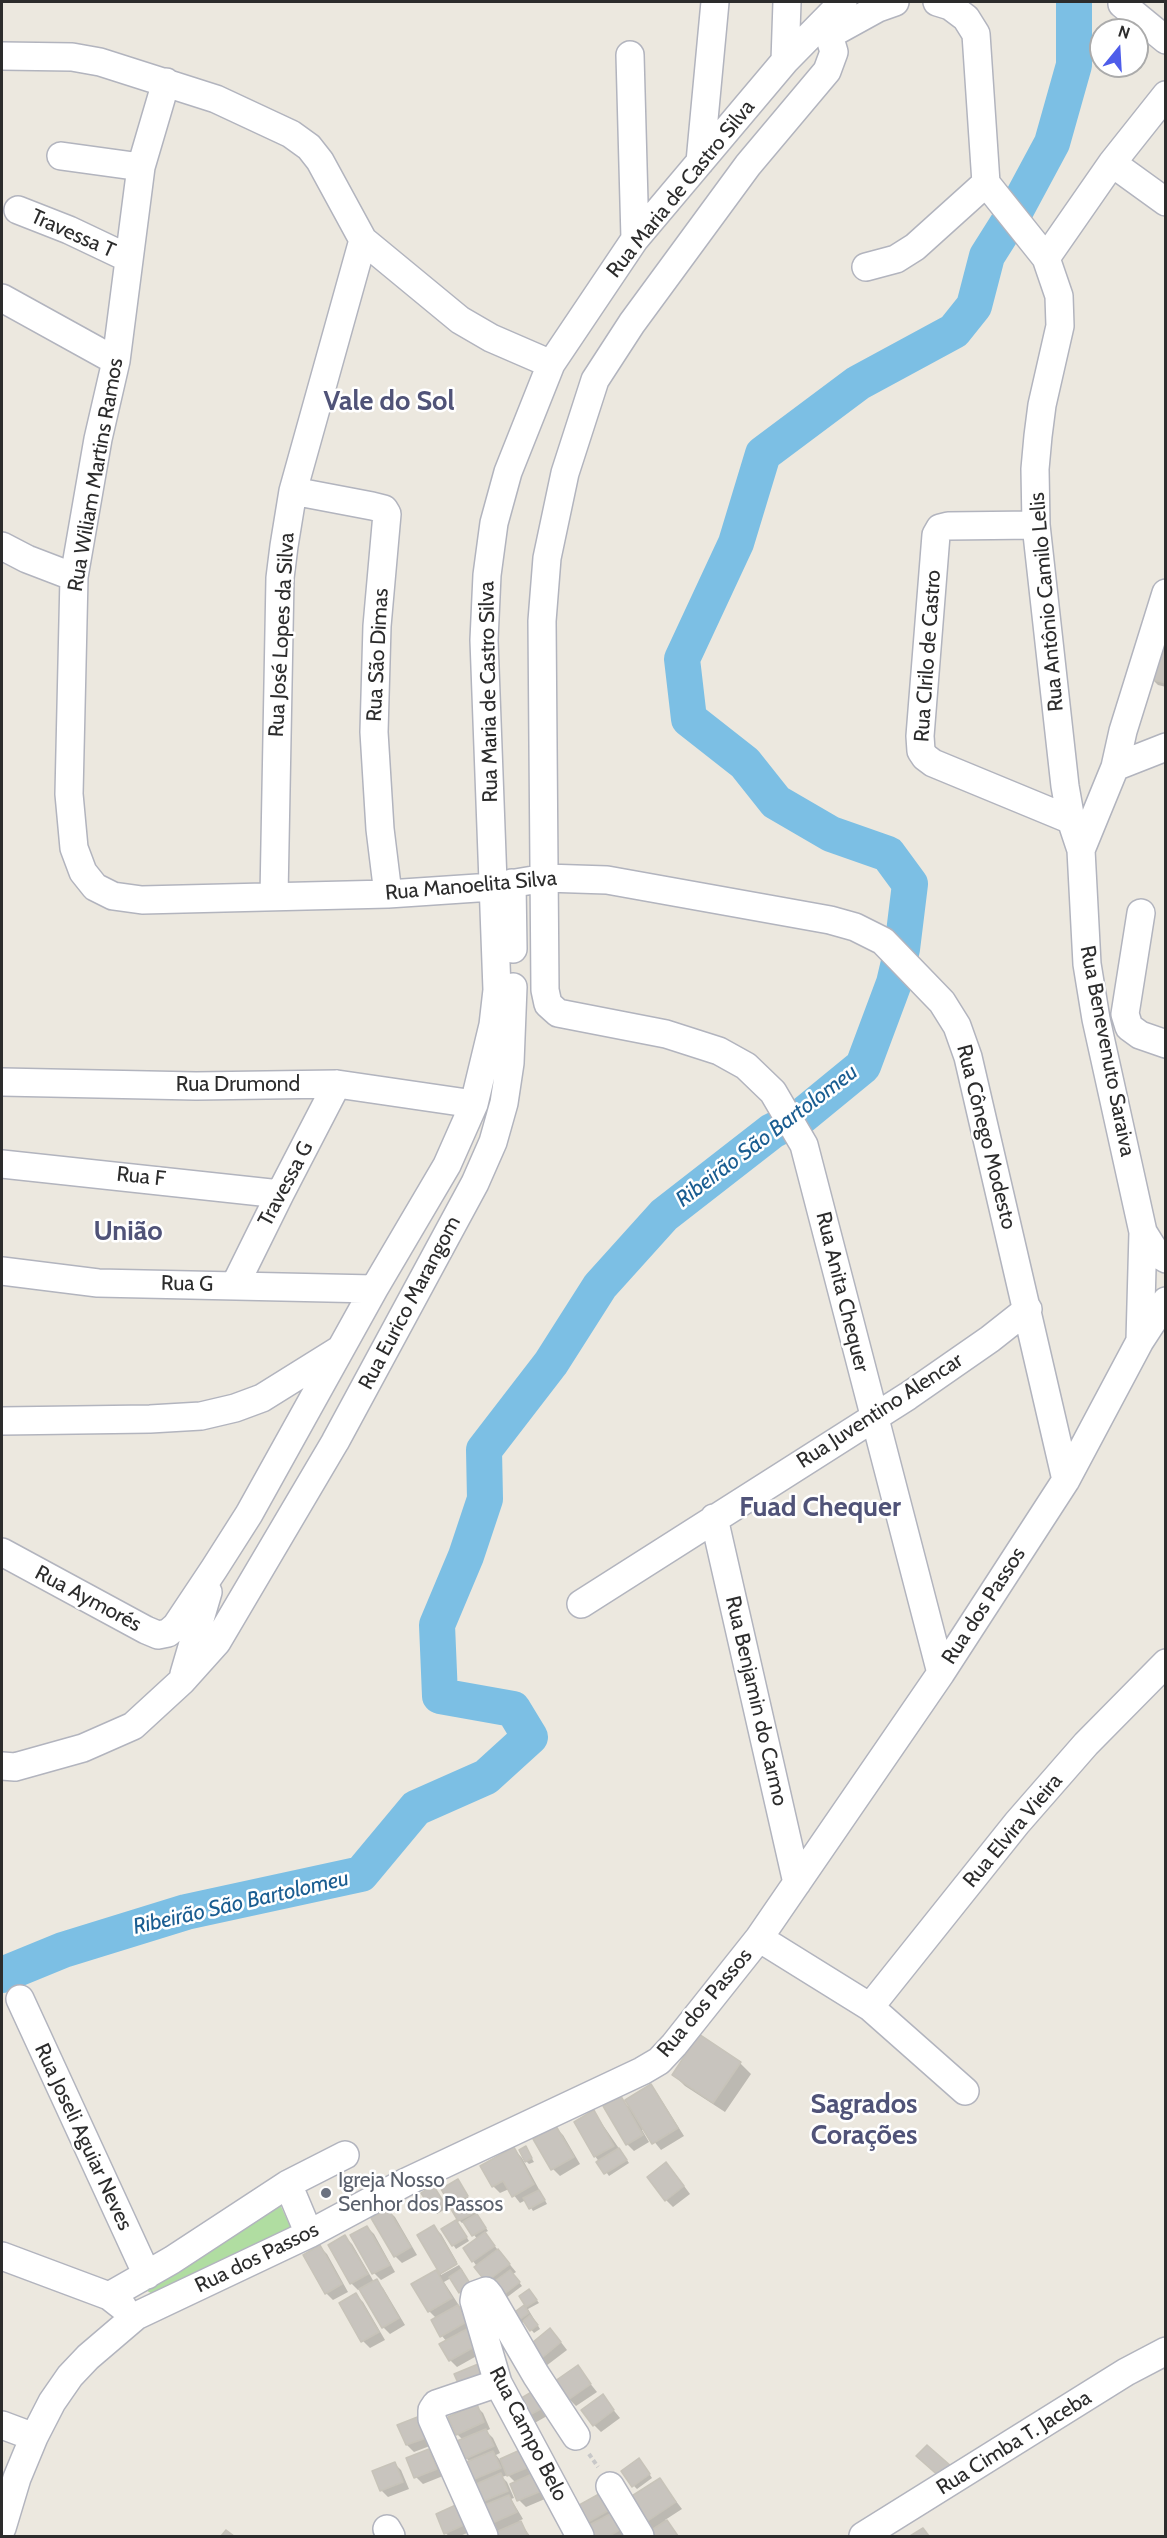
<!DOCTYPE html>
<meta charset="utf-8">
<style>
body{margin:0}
#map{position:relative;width:1167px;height:2538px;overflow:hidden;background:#ece8df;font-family:Cabin,sans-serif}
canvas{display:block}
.frame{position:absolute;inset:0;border:3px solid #2c2c2c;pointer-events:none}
.north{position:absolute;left:1089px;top:18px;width:60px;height:60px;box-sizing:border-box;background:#fff;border:2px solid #ababab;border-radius:50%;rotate:18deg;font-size:16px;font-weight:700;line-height:24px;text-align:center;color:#2c2c2c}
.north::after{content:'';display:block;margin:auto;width:21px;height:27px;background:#4e5dea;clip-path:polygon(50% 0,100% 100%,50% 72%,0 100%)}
</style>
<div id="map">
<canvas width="1167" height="2538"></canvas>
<div class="frame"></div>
<div class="north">N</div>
</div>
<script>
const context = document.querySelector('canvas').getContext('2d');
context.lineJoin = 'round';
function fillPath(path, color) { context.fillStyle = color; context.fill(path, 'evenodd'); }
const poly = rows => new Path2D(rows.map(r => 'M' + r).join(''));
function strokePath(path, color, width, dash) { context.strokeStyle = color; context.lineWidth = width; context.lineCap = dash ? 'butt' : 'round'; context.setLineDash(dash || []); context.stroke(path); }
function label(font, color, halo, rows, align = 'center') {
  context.font = font + ' Cabin,sans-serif'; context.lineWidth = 5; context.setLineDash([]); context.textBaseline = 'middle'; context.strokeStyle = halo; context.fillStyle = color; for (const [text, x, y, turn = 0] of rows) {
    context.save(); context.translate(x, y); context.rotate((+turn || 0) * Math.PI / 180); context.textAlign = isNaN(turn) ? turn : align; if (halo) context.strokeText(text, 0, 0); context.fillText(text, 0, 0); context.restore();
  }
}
fillPath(poly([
 [277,2198,292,2230,159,2298,139,2286]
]), '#b0dda1');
fillPath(poly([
 [1166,648,1166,687,1158,685,1151,678],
 [740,2063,751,2074,725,2112,685,2086,674,2075],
 [650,2086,657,2093,684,2136,661,2150,644,2129,642,2130,649,2142,634,2151,627,2144,620,2098,629,2107],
 [594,2112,629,2163,609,2176,595,2156],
 [556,2128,563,2135,580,2164,560,2176,553,2169,535,2140],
 [525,2147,534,2162,529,2164,525,2160],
 [514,2149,522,2158,547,2204,533,2211,526,2200,520,2203,509,2189,500,2193,493,2186,482,2166],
 [673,2171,690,2194,673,2207,666,2200],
 [460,2184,470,2200,467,2201,488,2231,484,2233,516,2272,513,2274,522,2286,502,2301,473,2261,477,2239,465,2222,462,2223,459,2220,456,2208,443,2189],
 [433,2187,447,2208,437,2214,434,2211],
 [388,2210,395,2217,417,2255,402,2263,395,2256],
 [459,2225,469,2241,456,2249,443,2230],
 [367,2227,374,2234,395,2272,381,2280,374,2273,352,2236],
 [434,2227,441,2234,457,2262,441,2271,441,2275,459,2265,463,2271,463,2295,451,2278,444,2282,474,2329,468,2332,482,2353,457,2367,450,2360,447,2342,442,2336,437,2319,429,2311,413,2284,439,2270],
 [345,2237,352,2244,374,2282,376,2281,383,2288,405,2325,390,2334,383,2327,361,2289,358,2290,351,2283],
 [320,2247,327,2254,348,2292,333,2300,326,2293,305,2256],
 [532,2294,539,2303,528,2309,540,2329,534,2333,524,2321,518,2326,510,2317,527,2305],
 [356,2295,363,2302,385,2340,370,2348,363,2341,341,2304],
 [557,2337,567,2350,546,2366,539,2360],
 [577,2367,597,2392,576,2406,569,2399],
 [540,2389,556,2411,531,2425,524,2418],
 [602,2396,620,2418,601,2432,594,2425],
 [476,2406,483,2413,490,2429,486,2431,493,2438,500,2453,496,2455,500,2460,528,2448,552,2496,526,2507,519,2500,512,2485,516,2483,508,2475,502,2477,507,2482,514,2498,511,2499,523,2519,519,2521,530,2536,495,2536,498,2533,489,2524,478,2485,473,2480,470,2462,466,2458,463,2440,457,2434],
 [427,2425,435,2444,414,2452,407,2445],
 [428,2451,435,2458,443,2476,423,2484,416,2477],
 [394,2463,401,2470,409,2489,388,2497,381,2490],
 [642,2463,652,2478,637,2489,634,2486],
 [660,2480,682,2509,665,2520,679,2536,651,2536,644,2523],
 [606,2503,627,2536,591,2536,583,2525],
 [458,2506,472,2531,460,2536,449,2536,445,2533]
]), '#0003');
strokePath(poly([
 [2,1975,63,1950,186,1912,361,1874,416,1808,486,1777,530,1737,513,1709,440,1696,437,1625,466,1556,485,1499,484,1450,551,1363,600,1286,664,1215,772,1131,802,1116,863,1066,894,983,902,949,910,884,888,854,831,834,776,802,745,763,689,719,682,659,736,543,763,454,858,383,954,331,974,306,987,256,1016,210,1052,143,1074,65,1074,2]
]), '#7cbfe4', 36);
const building = poly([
 [1159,645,1166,646,1166,683,1150,679,1159,645],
 [699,2034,741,2062,713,2103,672,2075,699,2034],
 [651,2084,678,2128,652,2144,625,2100,651,2084],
 [621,2096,643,2135,626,2145,603,2106,621,2096],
 [594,2110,614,2146,594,2157,574,2122,594,2110],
 [556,2126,574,2157,551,2170,533,2139,556,2126],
 [526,2146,532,2158,525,2162,519,2150,526,2146],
 [514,2147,534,2184,512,2197,503,2181,492,2187,480,2166,514,2147],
 [619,2148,627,2160,604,2174,596,2162,619,2148],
 [666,2162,684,2186,665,2201,647,2177,666,2162],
 [458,2179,468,2196,451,2206,441,2189,458,2179],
 [433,2185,445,2204,433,2212,421,2193,433,2185],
 [539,2190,545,2200,529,2209,523,2198,539,2190],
 [468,2200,475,2212,458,2221,451,2209,468,2200],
 [388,2209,411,2247,394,2257,371,2218,388,2209],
 [477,2214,486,2228,472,2236,463,2222,477,2214],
 [456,2220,467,2237,452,2246,441,2229,456,2220],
 [434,2225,457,2264,440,2274,417,2235,434,2225],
 [367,2226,390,2265,372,2274,350,2235,367,2226],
 [485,2232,495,2246,472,2262,463,2248,485,2232],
 [345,2235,368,2274,350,2284,328,2245,345,2235],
 [320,2245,342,2284,325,2294,303,2255,320,2245],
 [498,2249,510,2264,486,2282,474,2267,498,2249],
 [461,2269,471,2285,459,2293,449,2277,461,2269],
 [436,2270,452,2298,428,2312,411,2284,436,2270],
 [510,2270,520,2282,498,2299,488,2286,510,2270],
 [377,2279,399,2318,382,2328,359,2289,377,2279],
 [529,2289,537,2300,526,2307,519,2296,529,2289],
 [356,2293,379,2332,361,2342,339,2303,356,2293],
 [458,2305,468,2321,440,2337,431,2320,458,2305],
 [524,2305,529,2313,513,2324,508,2317,524,2305],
 [530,2315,538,2325,530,2331,523,2321,530,2315],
 [550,2328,561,2342,538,2361,527,2347,550,2328],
 [467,2329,476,2346,449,2361,439,2344,467,2329],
 [483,2362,491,2379,462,2392,454,2374,483,2362],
 [578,2365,591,2384,568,2400,555,2381,578,2365],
 [540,2387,550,2404,522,2419,513,2403,540,2387],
 [603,2394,614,2410,593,2426,581,2410,603,2394],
 [477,2404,484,2422,456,2435,448,2417,477,2404],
 [420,2416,429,2437,406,2445,397,2425,420,2416],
 [486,2429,494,2446,465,2459,457,2441,486,2429],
 [927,2445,951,2466,941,2478,916,2456,927,2445],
 [529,2446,536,2464,507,2476,500,2459,529,2446],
 [429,2449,437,2469,414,2478,406,2458,429,2449],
 [493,2451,501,2468,472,2480,464,2463,493,2451],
 [639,2458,650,2474,632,2487,621,2471,639,2458],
 [395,2462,403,2482,380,2491,372,2471,395,2462],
 [539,2471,546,2489,517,2501,510,2484,539,2471],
 [501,2473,508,2491,479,2503,472,2486,501,2473],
 [660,2478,676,2502,643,2524,627,2499,660,2478],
 [599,2494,609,2510,581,2526,572,2509,599,2494],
 [509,2495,517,2512,488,2525,480,2507,509,2495],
 [458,2504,466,2524,444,2534,436,2514,458,2504],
 [612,2513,621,2529,609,2536,589,2536,584,2528,612,2513],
 [667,2520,678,2536,649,2536,647,2533,667,2520],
 [521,2521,528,2536,493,2536,492,2534,521,2521],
 [923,2528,929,2536,910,2536,923,2528],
 [226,2530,234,2536,221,2536,226,2530]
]);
fillPath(building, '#c8c4be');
strokePath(building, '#c7c3b9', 1.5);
const minor = poly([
 [937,2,950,6,966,18,976,34,986,183,1046,258,1059,296,1060,326,1042,405,1038,436,1035,469,1036,525,1065,786,1071,820,1081,850],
 [1122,4,1166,40],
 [820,27,829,35,834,52,827,71,748,165,632,323,595,380,565,473,547,558,542,621,545,990,548,1004,558,1013,666,1034,719,1051,746,1066,773,1092,804,1145,941,1673],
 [829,35,878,8,895,2],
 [630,55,635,239],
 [2,56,72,57,100,62,216,99,291,134,309,147,320,161,363,240,460,320,491,338,551,364],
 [785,61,787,2],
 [166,82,141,167,116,361,98,439,74,577,69,794,74,848,83,872,95,887,113,896,142,900,388,894,492,887,545,878,607,880,830,920,855,927,883,941,942,1002,957,1026,968,1057,1066,1480],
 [61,156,141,167],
 [700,162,715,2],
 [1112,163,1166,202],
 [18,210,69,230,128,258],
 [1046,258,1112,163,1166,95],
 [866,267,896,259,915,247,986,183],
 [2,298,116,361],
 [293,491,372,506,384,509,387,514,377,626,374,732,380,829,388,894],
 [1036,525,948,526,940,528,936,535,920,736,921,751,925,757,933,763,1071,820],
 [2,546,27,559,74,577],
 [1115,767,1166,747],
 [512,883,513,949],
 [274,896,280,578,284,546,293,491,363,240],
 [1141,913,1125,1014,1129,1027,1140,1035,1166,1044],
 [2,1082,196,1086,337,1084,474,1104],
 [2,1164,280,1194],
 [1143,1232,1156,1253,1166,1259],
 [2,1271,98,1283,374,1289],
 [235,1285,280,1194,337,1084],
 [1140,1340,1143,1232,1096,1019,1087,964,1081,850,1115,767,1123,731,1166,593],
 [2,1421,150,1419,201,1416,235,1408,262,1398,339,1350],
 [714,1518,797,1883],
 [2,1552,146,1630,158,1635,168,1633,176,1626,214,1569,249,1514,374,1289,447,1165,474,1104,493,1025,497,990,484,640,487,575,494,523,508,472,551,364,635,239,785,61,843,2],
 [581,1604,908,1396,990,1339,1028,1309],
 [184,1674,208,1592],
 [2,1766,15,1767,83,1748,133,1726,182,1681,217,1642,335,1442,475,1183,493,1142,504,1103,510,1063,513,987],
 [759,1938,870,2007,965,2091],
 [20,1999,147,2275],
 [870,2007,1017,1823,1086,1744,1166,1663],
 [288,2184,309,2234],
 [2,2256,109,2296,123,2307],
 [109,2296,172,2260,288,2184,345,2155],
 [2,2425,34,2437],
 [576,2436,536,2375,490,2296,486,2291,475,2295,474,2301,498,2383,580,2536],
 [610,2486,640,2536],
 [2,2528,17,2478,34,2437,52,2402,70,2376,88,2357,136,2316,309,2234,406,2182,642,2071,659,2061,674,2045,759,1938,941,1673,1066,1480,1140,1341,1166,1301],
 [387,2529,391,2536],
 [484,2536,432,2419,432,2410,436,2404,498,2383],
 [863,2536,1126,2372,1166,2351]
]);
strokePath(minor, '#b2b4be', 30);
strokePath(poly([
 [589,2454,598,2467]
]), '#c8c8c8', 4, [4.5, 3]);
strokePath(minor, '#fff', 27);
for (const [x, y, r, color] of [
 [326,2193,6,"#6b7280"]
]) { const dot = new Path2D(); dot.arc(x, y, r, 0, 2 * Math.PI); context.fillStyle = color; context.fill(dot); strokePath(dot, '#fff', 2); }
label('21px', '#2c2c2c', '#fff', [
 ["Rua Maria de Castro Silva",681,189,-51],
 ["Travessa T",73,234,24],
 ["Rua Wiliam Martins Ramos",96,475,-80],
 ["Rua Antônio Camilo Lelis",1047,602,-95],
 ["Rua José Lopes da Silva",282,635,-87],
 ["Rua São Dimas",378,655,-87],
 ["Rua CIrilo de Castro",928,656,-86],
 ["Rua Maria de Castro Silva",489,692,-91],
 ["Rua Manoelita Silva",471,886,-5],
 ["Rua Benevenuto Saraiva",1107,1051,79],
 ["Rua Drumond",238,1085],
 ["Rua Cônego Modesto",986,1137,76],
 ["Rua F",141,1177,6],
 ["Travessa G",286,1184,-62],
 ["Rua G",187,1284,1],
 ["Rua Anita Chequer",842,1292,76],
 ["Rua Eurico Marangom",410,1303,-62],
 ["Rua Juventino Alencar",880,1411,-33],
 ["Rua Aymorés",88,1599,28],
 ["Rua dos Passos",984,1606,-57],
 ["Rua Benjamin do Carmo",756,1701,77],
 ["Rua Elvira Vieira",1013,1831,-50],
 ["Rua dos Passos",705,2003,-50],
 ["Rua Joseli Aguiar Neves",83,2137,65],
 ["Rua dos Passos",257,2258,-26],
 ["Rua Campo Belo",528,2434,63],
 ["Rua Cimba T. Jaceba",1014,2443,-32]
]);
label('21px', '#5b616d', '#fff', [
 ["Igreja Nosso",338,2181],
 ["Senhor dos Passos",338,2205]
], 'left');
label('italic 22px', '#1a5d91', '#fff', [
 ["Ribeirão São Bartolomeu",767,1136,-37],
 ["Ribeirão São Bartolomeu",241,1903,-13]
]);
label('bold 27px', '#505378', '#fff', [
 ["Vale do Sol",389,402],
 ["União",128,1232],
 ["Fuad Chequer",820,1508],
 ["Sagrados",864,2105],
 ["Corações",864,2136]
]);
</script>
